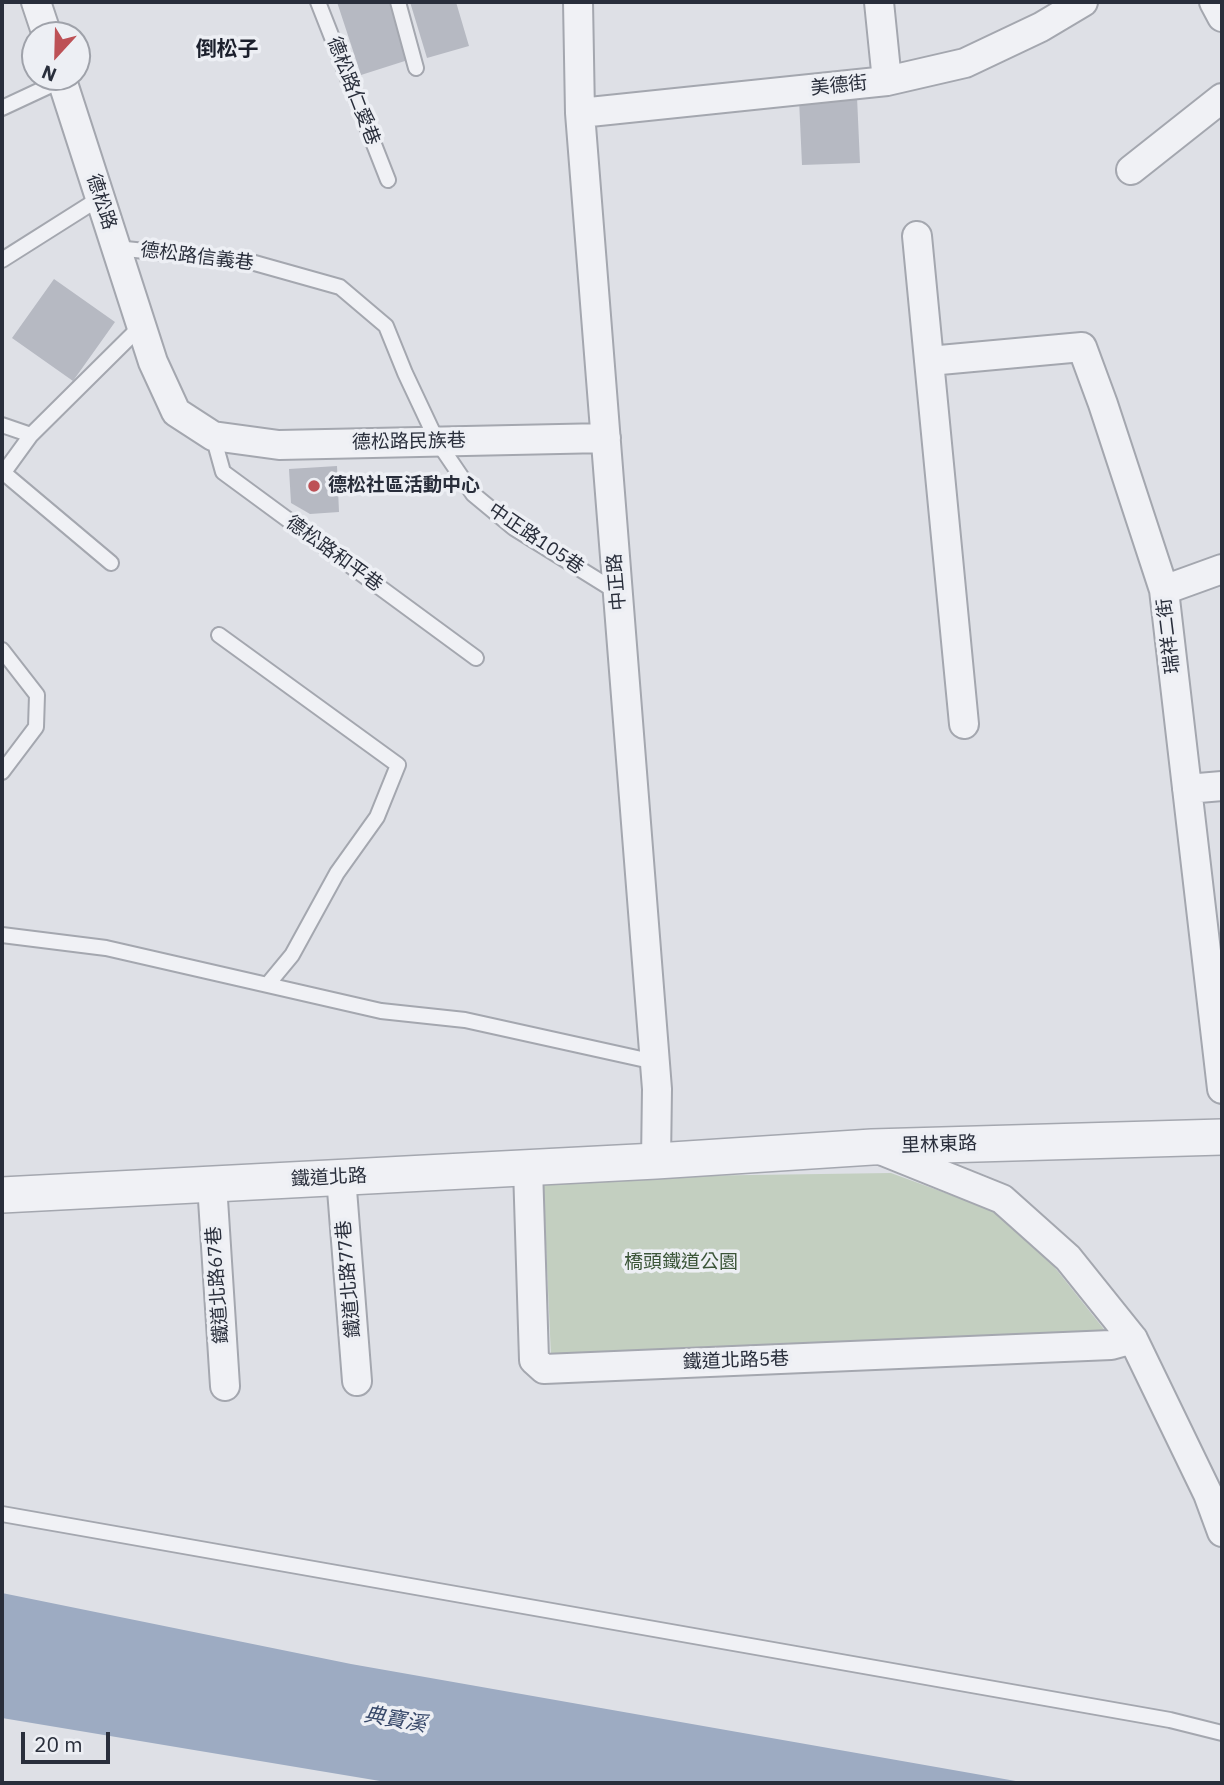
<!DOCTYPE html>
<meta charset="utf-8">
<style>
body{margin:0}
#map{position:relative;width:1224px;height:1785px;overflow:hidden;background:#dee0e6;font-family:"IBM Plex Sans",sans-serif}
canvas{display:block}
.frame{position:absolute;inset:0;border:4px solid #292e3b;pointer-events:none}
.north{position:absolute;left:21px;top:21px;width:70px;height:70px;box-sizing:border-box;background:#edeff4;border:2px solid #9fa2aa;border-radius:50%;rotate:202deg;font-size:19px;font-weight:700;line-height:28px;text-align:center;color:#292e3b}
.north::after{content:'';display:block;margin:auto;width:24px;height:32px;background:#bd5156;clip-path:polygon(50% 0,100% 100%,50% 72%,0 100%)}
.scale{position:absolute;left:21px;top:1732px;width:89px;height:32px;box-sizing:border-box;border:4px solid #292e3b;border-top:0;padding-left:9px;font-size:21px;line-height:24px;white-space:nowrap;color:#292e3b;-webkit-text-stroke:5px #edeff4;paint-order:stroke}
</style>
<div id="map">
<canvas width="1224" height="1785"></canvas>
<div class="frame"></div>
<div class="north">N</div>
<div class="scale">20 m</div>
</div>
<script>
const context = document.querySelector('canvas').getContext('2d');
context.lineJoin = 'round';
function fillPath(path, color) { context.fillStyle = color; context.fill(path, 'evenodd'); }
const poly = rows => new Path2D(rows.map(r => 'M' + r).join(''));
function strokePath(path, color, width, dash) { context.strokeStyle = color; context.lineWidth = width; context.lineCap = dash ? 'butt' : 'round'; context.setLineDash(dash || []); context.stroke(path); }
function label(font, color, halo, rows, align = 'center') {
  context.font = font + ' "IBM Plex Sans","Noto Sans TC",sans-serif'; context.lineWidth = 7; context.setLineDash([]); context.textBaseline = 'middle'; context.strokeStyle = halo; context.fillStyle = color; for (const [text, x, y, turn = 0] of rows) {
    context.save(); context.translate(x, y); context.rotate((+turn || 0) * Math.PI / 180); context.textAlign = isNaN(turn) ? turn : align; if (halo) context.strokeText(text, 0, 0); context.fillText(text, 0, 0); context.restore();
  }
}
fillPath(poly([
 [891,1173,997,1212,1048,1259,1107,1333,551,1356,543,1178]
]), '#c3cfc0');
fillPath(poly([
 [2,1593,351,1664,1027,1783,392,1783,2,1718]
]), '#9dabc2');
fillPath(poly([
 [337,2,389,2,408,60,361,75],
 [410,2,456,2,469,46,427,58],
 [857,97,860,163,802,165,799,99],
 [54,279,115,322,73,381,12,338],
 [337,466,339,512,310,514,291,503,289,469]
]), '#b6b9c2');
const service = poly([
 [318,2,388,180],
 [398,2,416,68],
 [2,108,62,80],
 [116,248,251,262,340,287,386,326,405,373,437,441,473,494,514,528,617,592],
 [2,260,100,198],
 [2,425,31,435],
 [213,436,223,472,476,658],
 [4,473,111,563],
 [2,475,31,435,141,326],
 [219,635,398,765,377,817,337,873,292,955,268,984],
 [2,650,37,695,36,727,2,772],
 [2,935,106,948,381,1011,465,1020,655,1062],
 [2,1514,1170,1720,1222,1733]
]);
const minor = poly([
 [36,2,47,35],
 [578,2,580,113,657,1089,656,1161],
 [879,2,887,81],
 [1214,2,1222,17],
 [61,77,153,362,176,412,213,436,279,445,606,438],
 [580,113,887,81,965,63,1041,27,1083,2],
 [1131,170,1222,98],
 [917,236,964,724],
 [929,361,1082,347,1103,404,1164,590,1222,1089],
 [1164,590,1222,569],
 [1187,789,1222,786],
 [878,1149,1002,1199,1068,1258,1133,1339,1208,1494,1222,1532],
 [528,1168,534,1360,544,1369,1111,1345,1133,1339],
 [341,1177,357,1381],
 [212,1184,225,1386]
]);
const tertiary = poly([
 [2,1195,656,1161,872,1147,1222,1137]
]);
strokePath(service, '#a4a7af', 18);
strokePath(minor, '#a4a7af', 32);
strokePath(tertiary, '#a4a7af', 38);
strokePath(service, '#f0f1f5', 14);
strokePath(minor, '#f0f1f5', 28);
strokePath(tertiary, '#f0f1f5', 35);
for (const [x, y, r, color] of [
 [314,486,7,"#bd5156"]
]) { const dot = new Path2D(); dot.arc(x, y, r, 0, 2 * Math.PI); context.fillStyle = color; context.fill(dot); strokePath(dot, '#edeff4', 2.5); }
label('19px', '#292e3b', '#edeff4', [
 ["美德街",839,86,-6],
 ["德松路仁愛巷",353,91,69],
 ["德松路",101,202,72],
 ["德松路信義巷",197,257,7],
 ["德松路民族巷",409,442,-1],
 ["中正路105巷",536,539,34],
 ["德松路和平巷",334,554,36],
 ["中正路",617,582,-95],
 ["瑞祥二街",1169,636,-97],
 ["里林東路",939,1145,-2],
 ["鐵道北路",329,1178,-3],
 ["鐵道北路77巷",349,1279,-95],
 ["鐵道北路67巷",218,1285,-94],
 ["鐵道北路5巷",736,1361,-2]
]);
label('bold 19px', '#292e3b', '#edeff4', [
 ["德松社區活動中心",328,486]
], 'left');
label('19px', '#3b5538', '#edeff4', [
 ["橋頭鐵道公園",681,1263]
]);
label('bold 21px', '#1b1f2c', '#edeff4', [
 ["倒松子",227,50]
]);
label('italic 21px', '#38496a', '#edeff4', [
 ["典寶溪",395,1720,10]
]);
</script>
